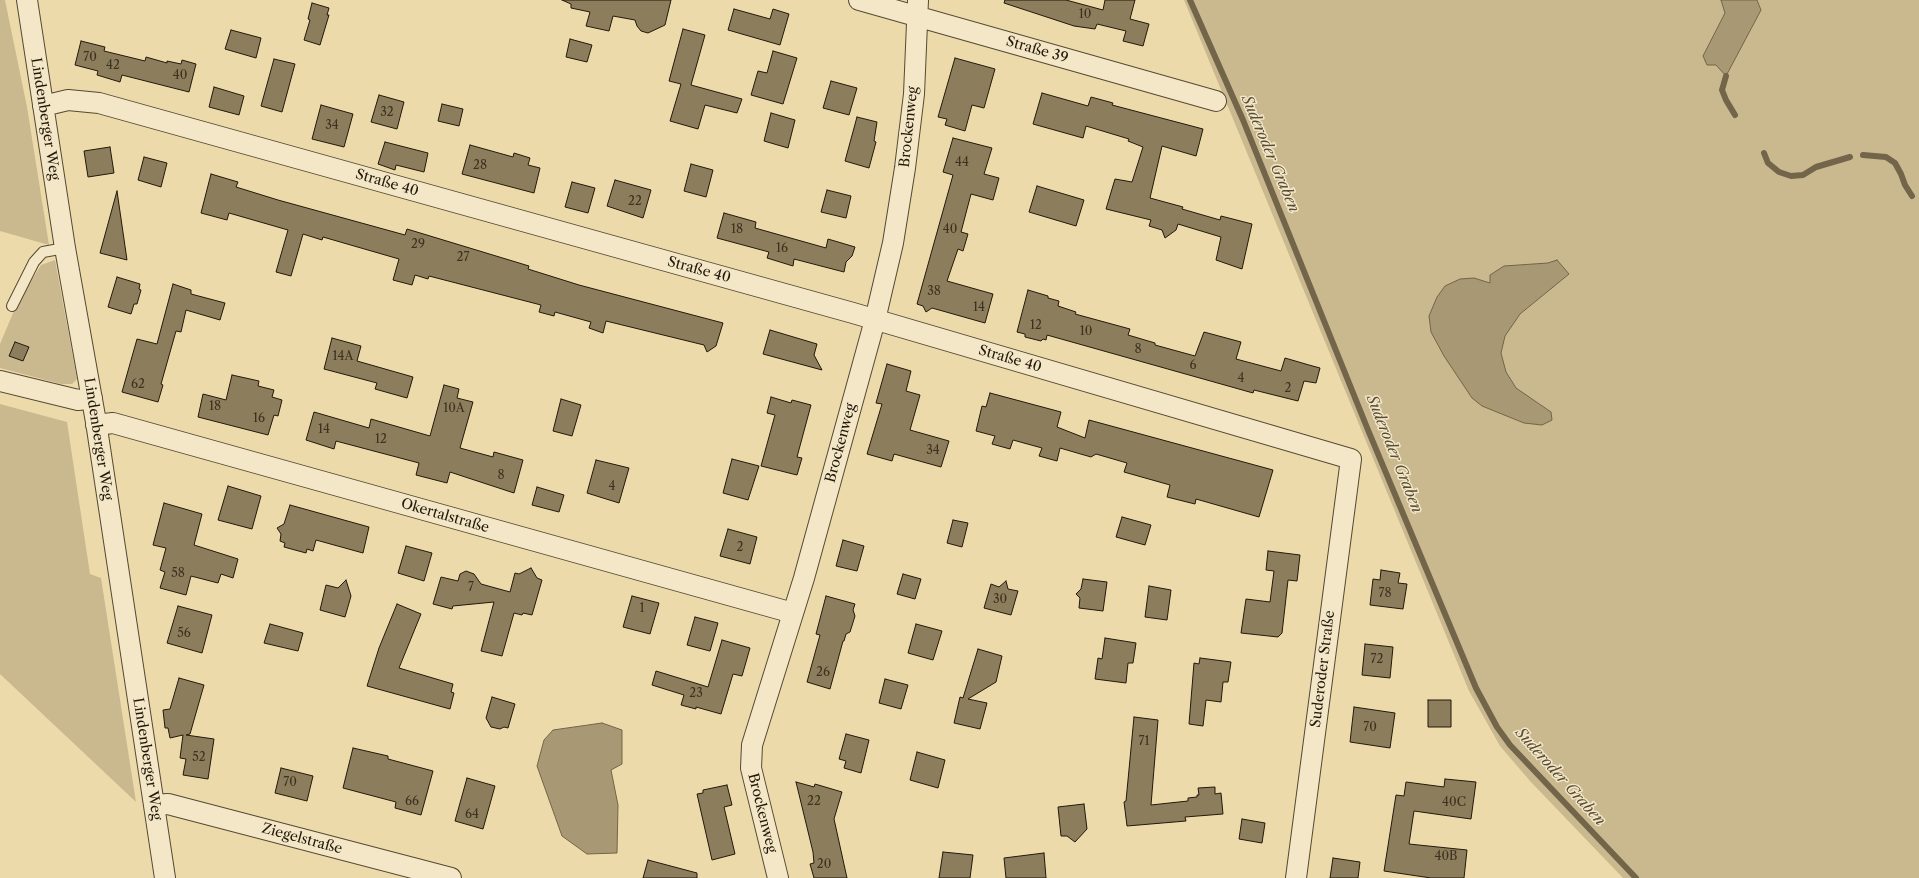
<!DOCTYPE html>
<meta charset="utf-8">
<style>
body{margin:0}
canvas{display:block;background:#ecdaaa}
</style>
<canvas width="1919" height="878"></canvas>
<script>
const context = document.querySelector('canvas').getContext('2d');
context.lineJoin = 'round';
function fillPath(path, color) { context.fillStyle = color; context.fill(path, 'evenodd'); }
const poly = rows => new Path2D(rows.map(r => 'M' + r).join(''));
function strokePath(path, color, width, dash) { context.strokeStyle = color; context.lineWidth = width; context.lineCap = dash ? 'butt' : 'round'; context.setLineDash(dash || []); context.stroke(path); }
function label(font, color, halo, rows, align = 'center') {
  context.font = font + ' "Libre Caslon Text",serif'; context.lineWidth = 3; context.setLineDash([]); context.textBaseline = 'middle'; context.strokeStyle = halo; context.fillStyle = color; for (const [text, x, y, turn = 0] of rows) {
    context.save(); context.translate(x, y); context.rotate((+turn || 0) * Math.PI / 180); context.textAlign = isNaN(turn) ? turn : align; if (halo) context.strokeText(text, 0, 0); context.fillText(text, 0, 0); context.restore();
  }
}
fillPath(poly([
 [0,0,5,0,27,107,49,245,0,231],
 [1184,0,1919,0,1919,878,1623,878,1530,781,1500,746,1469,691],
 [55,260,77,379,72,384,61,384,0,368,0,344,16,306,41,265],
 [0,404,67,422,90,574,101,578,136,802,0,674]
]), '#cab98f');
const water = poly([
 [1721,0,1757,0,1761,10,1726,76,1716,65,1707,65,1703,56,1725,13,1721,0],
 [1557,260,1569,274,1520,314,1505,336,1501,353,1506,372,1516,388,1551,412,1552,420,1542,425,1524,423,1482,406,1472,398,1444,356,1431,332,1429,316,1437,297,1445,286,1460,279,1474,278,1490,283,1490,275,1504,266,1548,263,1557,260],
 [602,723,622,730,622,764,611,770,618,805,617,853,587,854,562,836,537,766,544,740,553,730,602,723]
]);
fillPath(water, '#a89874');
strokePath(water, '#73654a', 1);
strokePath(poly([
 [1190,0,1243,120,1368,430,1476,688,1497,727,1510,745,1636,878],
 [1726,76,1722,90,1726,100,1735,115],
 [1764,153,1768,163,1779,172,1791,176,1803,175,1816,167,1850,157],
 [1863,155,1886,157,1895,163,1901,174,1905,185,1912,196]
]), '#73654a', 6);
const building = poly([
 [562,0,671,0,665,25,648,33,641,31,637,26,635,20,613,16,609,31,586,26,590,12,571,8,571,4,562,0],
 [1005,0,1066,0,1103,10,1105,0,1135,0,1130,19,1149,24,1143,46,1123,41,1126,31,1097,24,1095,29,1074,26,1004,3,1005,0],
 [312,3,329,8,327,15,329,15,320,45,304,40,310,20,308,19,312,3],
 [734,9,770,19,773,9,789,14,780,45,728,30,734,9],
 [683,29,705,35,691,85,742,99,737,113,705,105,698,129,670,121,681,84,669,81,683,29],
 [231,30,261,38,256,58,225,49,231,30],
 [570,39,592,45,587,62,566,57,570,39],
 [81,41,105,47,104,51,145,61,146,57,167,63,167,61,181,64,182,60,196,64,189,92,122,75,120,82,97,75,98,71,75,65,81,41],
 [773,51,797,58,783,104,751,95,758,71,767,73,773,51],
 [955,58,995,69,984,108,972,105,965,131,945,125,947,119,938,117,955,58],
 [274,59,295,64,282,112,261,106,274,59],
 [831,81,857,88,849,115,823,108,831,81],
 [214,87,244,96,239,115,209,107,214,87],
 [1042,93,1088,106,1091,97,1113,103,1112,105,1203,129,1196,156,1162,146,1150,198,1183,207,1182,209,1220,220,1221,216,1252,224,1242,269,1216,260,1221,237,1178,224,1176,230,1165,238,1162,230,1149,226,1151,220,1106,209,1115,179,1132,182,1143,147,1128,141,1129,139,1086,126,1083,138,1033,124,1042,93],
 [379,95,404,102,397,129,371,122,379,95],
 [442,104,463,109,459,126,438,121,442,104],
 [321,105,353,114,344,147,312,139,321,105],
 [771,113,795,120,788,148,764,141,771,113],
 [857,117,877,122,874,141,876,142,869,168,845,161,857,117],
 [953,138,992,148,984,174,999,178,993,200,971,194,961,232,968,234,963,251,958,249,947,281,993,294,985,323,932,308,926,312,923,306,917,304,953,175,943,172,953,138],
 [385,142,428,153,424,172,396,165,395,170,378,164,385,142],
 [470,145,513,157,514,153,530,158,528,165,540,168,534,193,462,174,470,145],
 [110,147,114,173,88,177,84,151,110,147],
 [144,157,167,163,161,187,138,180,144,157],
 [691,164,713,170,706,197,684,191,691,164],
 [211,174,238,182,236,187,278,200,405,235,407,229,529,266,528,269,579,285,723,323,716,346,707,352,704,345,606,321,603,333,589,328,591,322,555,312,554,316,539,312,541,305,429,276,428,279,415,275,412,285,393,280,399,259,323,237,322,240,303,234,291,276,276,272,288,230,229,213,227,220,201,213,211,174],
 [615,180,651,190,643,218,607,206,615,180],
 [572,182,595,188,588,213,565,207,572,182],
 [1037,186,1084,200,1076,226,1029,212,1037,186],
 [827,190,851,196,846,218,821,212,827,190],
 [117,191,127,260,100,253,117,191],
 [724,213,756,222,755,228,826,248,828,239,855,247,852,256,846,262,844,272,794,259,793,266,767,258,769,252,717,238,724,213],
 [117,277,140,284,139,289,141,290,137,304,134,304,131,314,108,307,117,277],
 [173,284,191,290,191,294,225,303,220,320,186,310,181,332,176,331,161,384,163,385,158,402,122,392,137,339,157,344,173,284],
 [1028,290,1048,296,1048,298,1059,301,1058,306,1076,312,1075,314,1130,329,1128,335,1155,343,1155,345,1195,356,1204,332,1241,342,1236,359,1281,371,1285,358,1309,365,1320,368,1316,383,1304,381,1298,401,1254,390,1253,393,1047,335,1046,340,1043,339,1041,341,1025,337,1025,334,1017,332,1028,290],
 [770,330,817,344,814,355,822,370,763,354,770,330],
 [332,338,361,346,357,361,413,377,407,398,375,389,377,383,324,369,332,338],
 [15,342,29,347,23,361,9,356,15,342],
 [887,364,911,371,906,391,920,395,910,430,949,441,941,467,894,454,892,461,867,454,882,404,876,403,887,364],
 [232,375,259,381,258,386,274,390,272,397,282,400,278,416,274,415,268,435,198,417,203,394,226,400,232,375],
 [444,385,459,389,457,398,473,402,460,448,493,457,494,452,523,460,514,493,450,472,447,483,416,475,419,463,336,441,334,449,306,440,314,412,369,428,371,419,430,436,444,385],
 [990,393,1061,412,1057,427,1085,438,1089,420,1273,470,1259,517,1196,499,1195,504,1167,497,1170,485,1124,472,1127,463,1096,454,1091,457,1060,448,1057,461,1039,456,1042,448,1013,440,1010,449,992,444,995,436,976,431,982,406,986,407,990,393],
 [771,397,791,403,792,400,811,405,797,457,802,458,797,475,761,466,775,415,767,413,771,397],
 [561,399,581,405,572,436,553,431,561,399],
 [732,459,759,466,748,500,723,493,732,459],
 [596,460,629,468,619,503,587,493,596,460],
 [228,486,261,496,252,529,218,520,228,486],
 [537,487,564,495,559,512,532,505,537,487],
 [164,503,202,514,194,545,238,559,233,578,221,574,218,583,191,576,186,595,160,588,165,572,160,570,166,548,153,545,164,503],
 [290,505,369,527,363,553,316,540,313,551,307,549,306,553,284,547,285,543,280,541,281,534,277,528,284,524,290,505],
 [1122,517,1151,525,1145,545,1116,537,1122,517],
 [953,520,968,523,962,547,947,543,953,520],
 [728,529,757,537,750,564,720,556,728,529],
 [843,540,864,546,857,571,836,566,843,540],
 [406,546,432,553,424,581,398,573,406,546],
 [1268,551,1300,555,1297,581,1288,580,1282,633,1278,637,1241,633,1246,599,1270,602,1274,571,1266,570,1268,551],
 [531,568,537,578,542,580,532,615,523,613,522,615,514,613,502,656,481,651,494,602,453,606,452,609,433,604,441,577,458,581,460,574,466,571,474,574,481,584,510,592,515,573,519,574,531,568],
 [1381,570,1400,573,1398,583,1407,584,1403,609,1370,605,1373,579,1380,580,1381,570],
 [903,574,921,579,915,599,897,594,903,574],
 [1083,579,1107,582,1103,611,1079,608,1080,598,1076,594,1081,589,1083,579],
 [346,580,351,596,345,617,320,610,326,585,338,588,346,580],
 [1006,581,1008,589,1018,591,1011,615,984,608,991,584,999,587,1006,581],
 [1149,586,1171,590,1167,620,1145,617,1149,586],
 [632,596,659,603,650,634,623,627,632,596],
 [826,596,855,604,853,610,855,616,850,632,846,634,844,641,843,641,830,689,807,682,820,635,816,634,826,596],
 [397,604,421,614,399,668,453,684,451,692,454,693,450,709,367,686,379,648,397,604],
 [178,606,212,615,202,653,167,643,178,606],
 [695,617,718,623,710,651,687,645,695,617],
 [270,624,303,633,298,651,264,643,270,624],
 [916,624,942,631,933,660,908,653,916,624],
 [1105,638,1136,643,1133,663,1128,663,1126,683,1095,679,1098,658,1102,659,1105,638],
 [722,640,750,648,742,676,733,674,721,714,696,707,696,709,681,705,684,695,652,685,656,671,708,687,722,640],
 [1365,644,1393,647,1390,678,1362,675,1365,644],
 [978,649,1002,656,996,682,968,699,987,703,980,729,954,723,960,697,963,698,978,649],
 [1200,658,1231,662,1228,682,1223,682,1221,702,1206,700,1203,726,1189,724,1194,663,1199,664,1200,658],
 [179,678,204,685,190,734,186,735,214,739,208,779,183,775,186,759,180,758,183,735,170,738,168,728,165,728,163,710,170,709,179,678],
 [885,679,908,685,901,709,879,703,885,679],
 [492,697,515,704,508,728,504,727,500,729,491,727,486,718,492,697],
 [1428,700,1451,700,1451,727,1428,727,1428,700],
 [1354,707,1395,713,1390,748,1350,742,1354,707],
 [1134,717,1158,720,1151,805,1188,801,1188,798,1197,797,1197,795,1199,795,1198,788,1215,787,1215,794,1221,793,1223,814,1185,817,1186,821,1127,826,1124,802,1126,801,1134,717],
 [846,734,869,740,861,773,844,768,846,761,839,759,846,734],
 [353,748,388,756,388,759,433,771,421,815,395,808,396,802,343,788,353,748],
 [917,752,945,760,938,788,910,780,917,752],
 [281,768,313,776,307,801,275,793,281,768],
 [467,778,495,786,483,829,455,821,467,778],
 [1445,779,1476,782,1471,819,1414,811,1409,844,1467,850,1464,878,1431,878,1384,871,1396,795,1404,796,1406,782,1444,787,1445,779],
 [796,782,814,787,815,784,842,792,834,819,847,878,814,878,810,864,814,863,813,852,796,782],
 [727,785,732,805,724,807,735,854,712,860,697,794,703,793,703,790,727,785],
 [1084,804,1087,829,1075,842,1067,836,1061,836,1058,807,1084,804],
 [1242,819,1265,823,1262,843,1239,839,1242,819],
 [943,852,973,855,970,878,939,878,943,852],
 [1044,853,1046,878,1006,878,1004,858,1044,853],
 [1333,858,1360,862,1358,878,1330,878,1333,858],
 [648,860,697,873,697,878,643,878,648,860]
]);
fillPath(building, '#8c7d5d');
strokePath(building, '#23190a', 1);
const service = poly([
 [12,306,34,262,43,252,65,248]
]);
const minor = poly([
 [27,0,65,248,96,422,165,878],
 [859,0,1216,101],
 [43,106,68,100,99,103,853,313,1351,459,1296,878],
 [0,381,78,400,92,398],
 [96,425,113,423,793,613],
 [154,805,168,804,451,878],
 [778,878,751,768,752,745,804,578,875,320,893,243,905,168,914,94,918,0]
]);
strokePath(service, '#554932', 12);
strokePath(minor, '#554932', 22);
strokePath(service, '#f3e7c8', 10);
strokePath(minor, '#f3e7c8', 20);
label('12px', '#3d321f', null, [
 ["10",1085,15],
 ["70",90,58],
 ["42",113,66],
 ["40",180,76],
 ["32",387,113],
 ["34",332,126],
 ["44",962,163],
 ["28",480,166],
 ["22",635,202],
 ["18",737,230],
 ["40",950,230],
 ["29",418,245],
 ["16",782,249],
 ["27",463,258],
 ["38",934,292],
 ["14",979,308],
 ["12",1036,326],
 ["10",1086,332],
 ["8",1138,350],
 ["14A",343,357],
 ["6",1193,366],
 ["4",1241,379],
 ["62",138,385],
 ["2",1288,389],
 ["18",215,407],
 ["10A",454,409],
 ["16",259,419],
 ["14",324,430],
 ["12",381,440],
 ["34",933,451],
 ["8",501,476],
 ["4",612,487],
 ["2",740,548],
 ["58",178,574],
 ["7",471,588],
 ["78",1385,594],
 ["30",1000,600],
 ["1",642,609],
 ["56",184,634],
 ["72",1377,660],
 ["26",823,673],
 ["23",696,694],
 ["70",1370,728],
 ["71",1144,742],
 ["52",199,758],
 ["70",290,783],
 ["66",412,802],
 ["22",814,802],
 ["40C",1454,803],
 ["64",472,815],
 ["40B",1446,857],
 ["20",824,865]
]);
label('14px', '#23190a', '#f3e7c8', [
 ["Straße 39",1037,50,16],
 ["Lindenberger Weg",45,119,81],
 ["Brockenweg",909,127,-84],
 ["Straße 40",387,183,16],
 ["Straße 40",699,270,15],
 ["Straße 40",1010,359,16],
 ["Lindenberger Weg",98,439,81],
 ["Brockenweg",841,443,-75],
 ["Okertalstraße",445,516,16],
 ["Suderoder Straße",1323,669,-83],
 ["Lindenberger Weg",147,759,81],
 ["Brockenweg",762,813,76],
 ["Ziegelstraße",302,839,15]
]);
label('italic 15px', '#584c34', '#f3e7c8', [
 ["Suderoder Graben",1270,154,67],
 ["Suderoder Graben",1394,454,68],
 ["Suderoder Graben",1560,777,48]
]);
</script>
